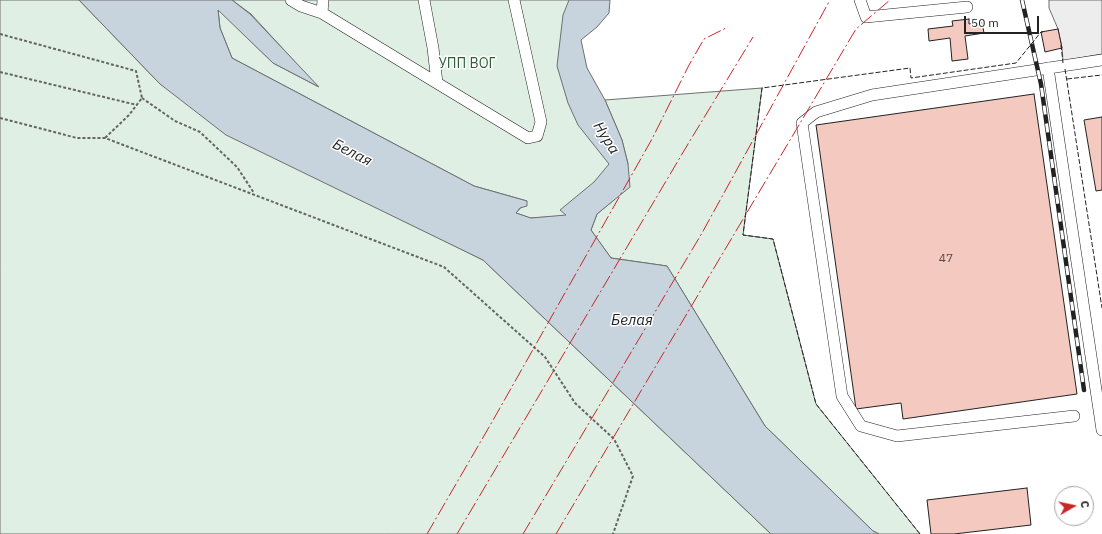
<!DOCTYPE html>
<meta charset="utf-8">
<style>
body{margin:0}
#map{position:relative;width:1102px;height:534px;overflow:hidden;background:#fff;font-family:"IBM Plex Sans",sans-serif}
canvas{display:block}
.north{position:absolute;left:1054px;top:486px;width:40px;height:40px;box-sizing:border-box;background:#fff;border:1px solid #a7a7a7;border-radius:50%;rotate:81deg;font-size:11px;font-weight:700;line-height:16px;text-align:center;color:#222}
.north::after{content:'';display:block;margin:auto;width:14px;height:18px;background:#c62828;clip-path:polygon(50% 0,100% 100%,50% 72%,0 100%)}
.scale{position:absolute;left:964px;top:16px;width:75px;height:18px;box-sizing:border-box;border:2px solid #222;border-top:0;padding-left:5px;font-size:12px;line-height:14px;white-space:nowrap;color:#222;-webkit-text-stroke:3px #fff;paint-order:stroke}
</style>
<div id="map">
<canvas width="1102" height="534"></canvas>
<div class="north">С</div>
<div class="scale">50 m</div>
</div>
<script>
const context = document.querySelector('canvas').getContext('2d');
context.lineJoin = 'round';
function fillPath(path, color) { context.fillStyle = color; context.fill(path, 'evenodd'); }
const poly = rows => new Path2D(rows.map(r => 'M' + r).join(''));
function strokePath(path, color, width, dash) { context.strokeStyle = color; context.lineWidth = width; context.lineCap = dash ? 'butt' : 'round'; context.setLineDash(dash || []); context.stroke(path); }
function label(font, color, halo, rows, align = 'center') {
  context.font = font + ' "IBM Plex Sans",sans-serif'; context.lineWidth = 3; context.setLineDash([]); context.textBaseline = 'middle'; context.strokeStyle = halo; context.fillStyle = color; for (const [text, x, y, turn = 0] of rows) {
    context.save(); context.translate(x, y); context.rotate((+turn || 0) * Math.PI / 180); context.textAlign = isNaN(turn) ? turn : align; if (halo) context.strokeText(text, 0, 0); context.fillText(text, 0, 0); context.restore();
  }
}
const green = poly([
 [0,0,79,0,160,84,301,170,483,260,771,534,0,534,0,0],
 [232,0,574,0,562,32,613,162,566,216,530,218,516,213,527,201,474,186,232,58,220,28,218,9,273,63,317,86,251,14,232,0],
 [762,88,743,235,773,239,816,404,920,534,879,534,873,531,765,426,667,266,611,258,591,230,597,214,614,200,628,164,622,140,605,100,762,88]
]);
fillPath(green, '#e0efe3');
strokePath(green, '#6f6f6f', 1);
const parking = poly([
 [1049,0,1102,0,1102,54,1063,61,1062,48,1058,29,1049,8,1049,0]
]);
fillPath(parking, '#ededed');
strokePath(parking, '#6f6f6f', 1);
const water = poly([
 [79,0,232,0,250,14,319,87,273,63,218,10,220,28,232,58,474,186,527,201,527,206,520,208,516,213,531,218,566,215,560,210,594,182,609,164,578,125,568,103,557,66,563,15,569,0,610,0,609,13,597,27,581,40,587,68,605,100,622,140,628,164,630,187,597,214,591,230,611,258,667,266,765,426,873,531,879,534,771,534,483,260,226,135,160,84,79,0]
]);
fillPath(water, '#c7d3dd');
strokePath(water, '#6f6f6f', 1);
const building = poly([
 [969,19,969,24,982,22,984,33,965,36,968,59,952,61,950,38,929,41,928,29,953,26,952,21,969,19],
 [1058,29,1062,48,1045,52,1041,32,1058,29],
 [1034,94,1077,394,903,419,901,403,856,409,816,125,1034,94],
 [1102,117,1102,190,1096,191,1084,120,1102,117],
 [1027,488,1031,525,954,534,931,534,927,500,1027,488]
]);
fillPath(building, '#f3c9c0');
strokePath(building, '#222', 1);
const minor = poly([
 [291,0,301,6,322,13,437,83],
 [424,0,433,48,437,83,528,138,537,136,541,122,514,0],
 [860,0,866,17,967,7],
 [322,13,323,0],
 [1048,68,1102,430],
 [1074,416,897,436,861,426,842,396,802,123,816,112,872,95,1102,60]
]);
strokePath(minor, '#222', 12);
strokePath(poly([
 [0,34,136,71,142,98,129,115,105,138],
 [0,72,137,105],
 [142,98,175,121,200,132,237,167,254,193],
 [0,118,77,138,105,138,444,267,545,357,575,403,614,439,633,476,613,534]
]), '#646464', 2, [3, 2]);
strokePath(minor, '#fff', 11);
const rail = poly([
 [1022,0,1041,84,1084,390]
]);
strokePath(rail, '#222', 4.5);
strokePath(rail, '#fff', 3, [9]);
strokePath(poly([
 [1061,45,1063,63],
 [1065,69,1102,308],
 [1067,79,1102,75],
 [920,534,816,404,773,239,743,235,762,88,910,68,911,78,1016,63,1041,32,1043,32]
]), '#222', 1, [5, 2]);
strokePath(poly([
 [427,534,492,422,652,139,689,65,704,39,728,27],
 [457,534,688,144,753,37],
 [523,534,702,233,830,0],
 [556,534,856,29,890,0]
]), '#c62828', 1, [14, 3, 2, 3]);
label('12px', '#564c4a', null, [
 ["47",946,259]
]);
label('14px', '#2f5e38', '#fff', [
 ["УПП ВОГ",467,64]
]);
label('italic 15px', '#222', '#fff', [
 ["Нура",606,138,58],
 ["Белая",352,153,27],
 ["Белая",632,321]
]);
</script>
